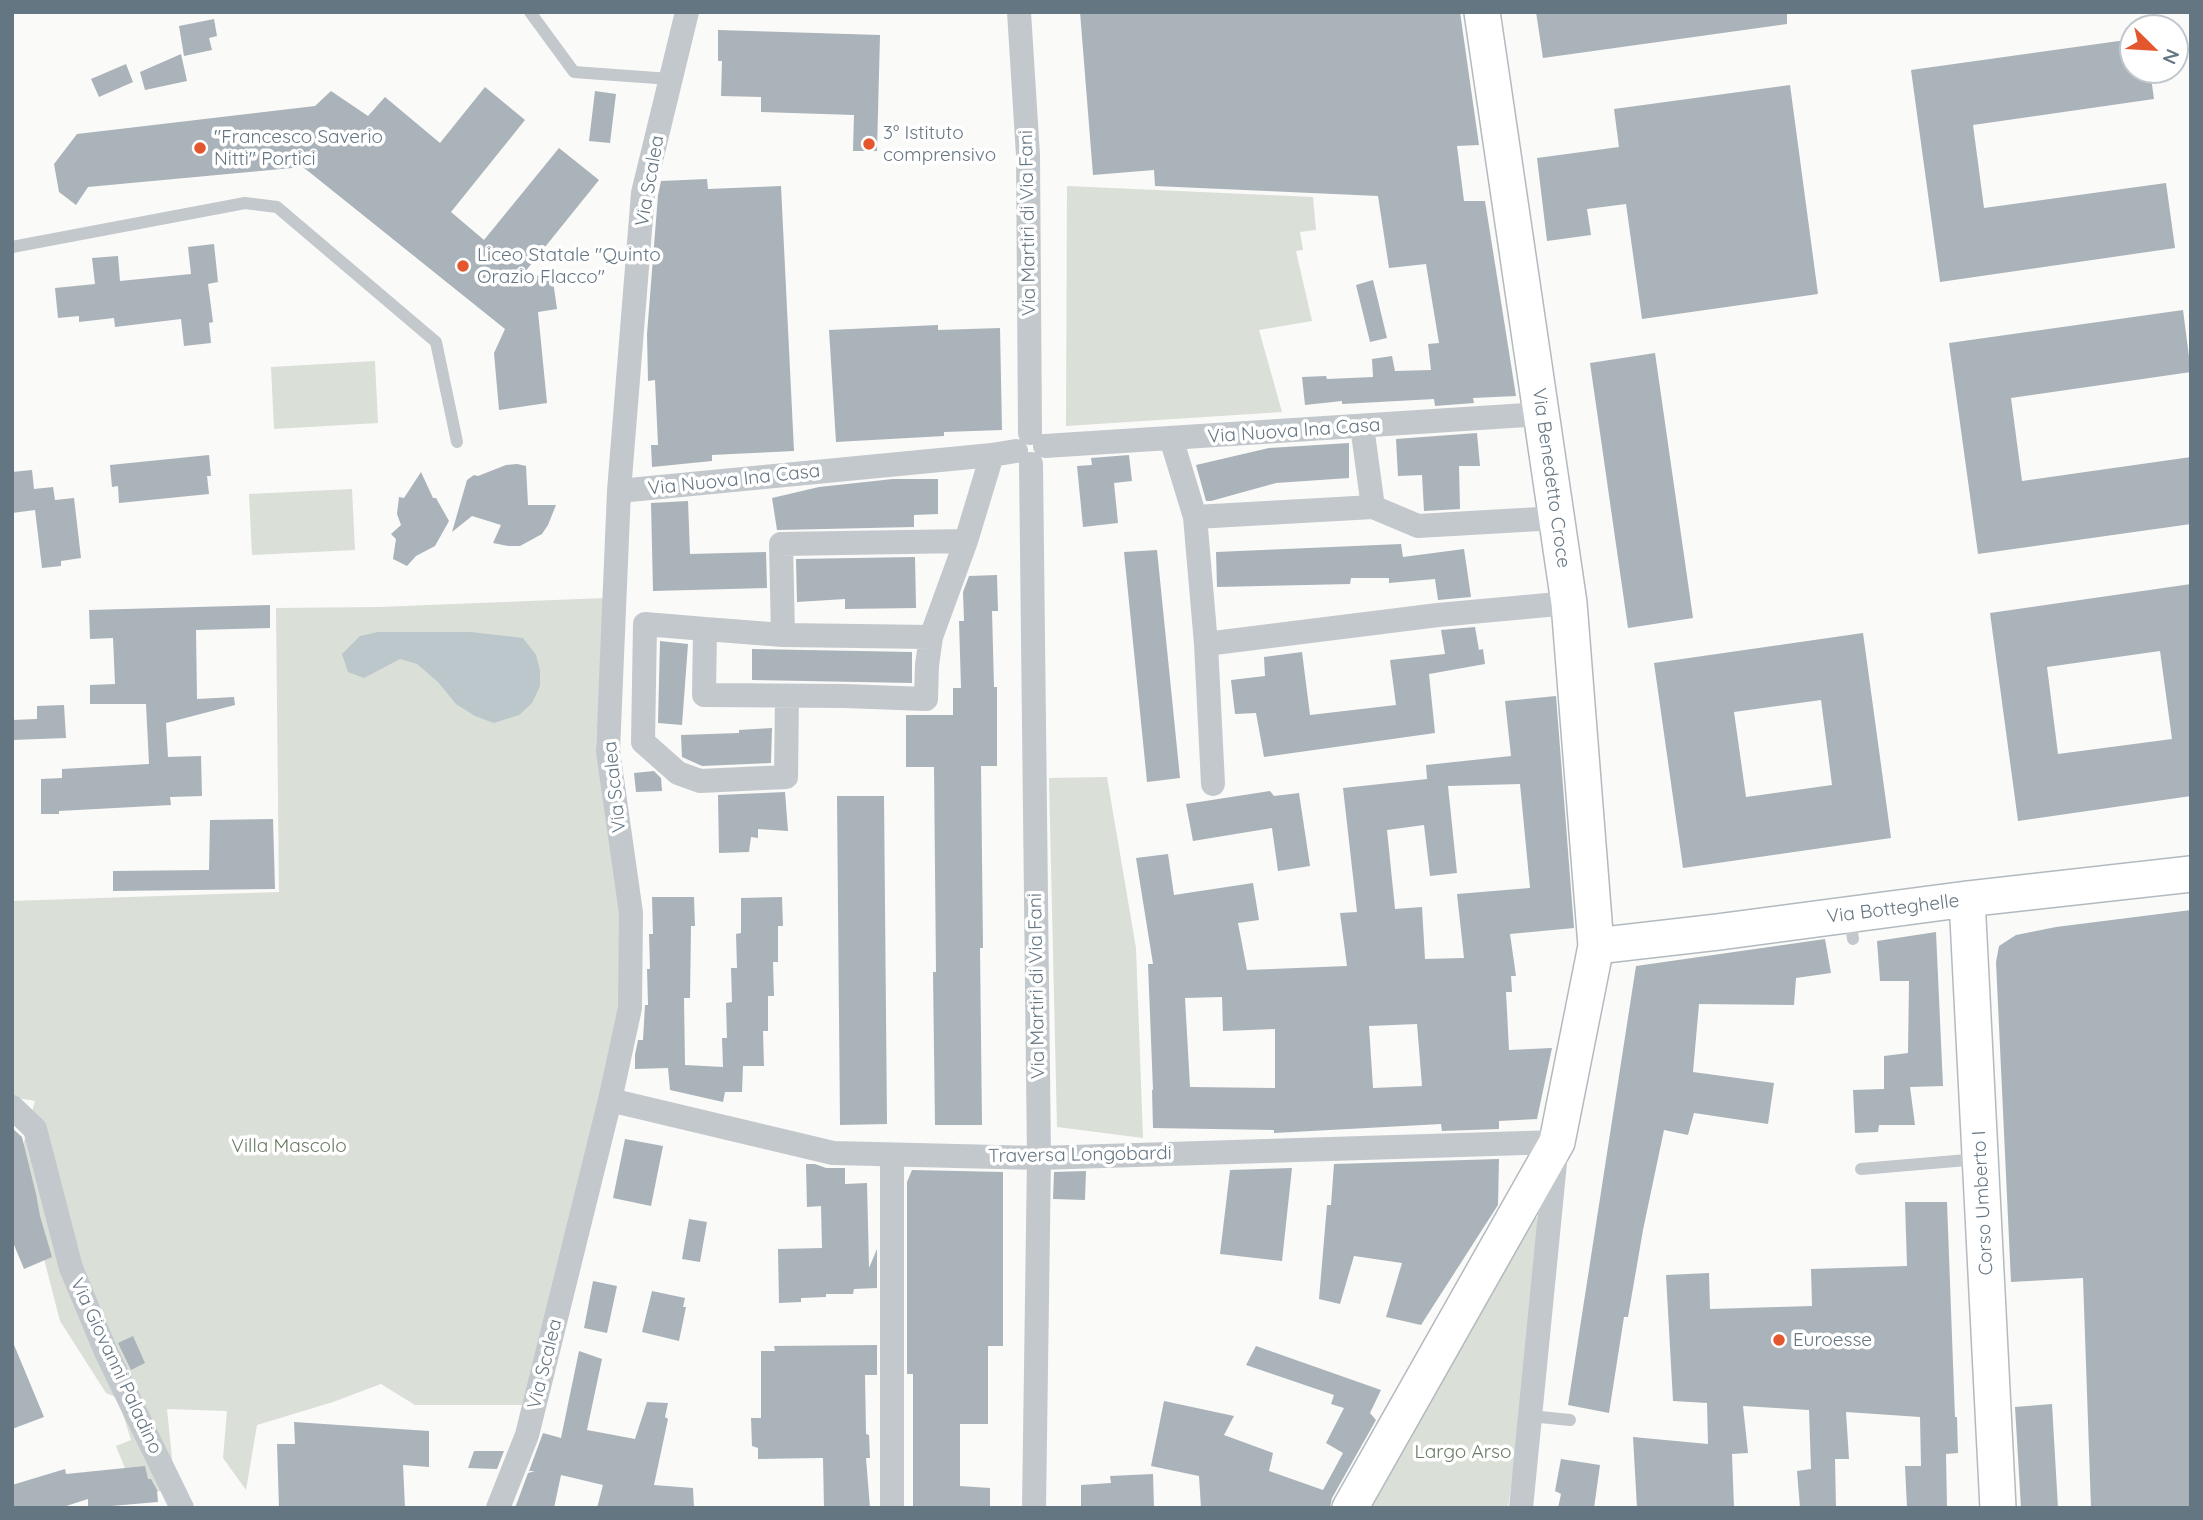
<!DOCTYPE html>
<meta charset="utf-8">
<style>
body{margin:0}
#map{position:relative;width:2203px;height:1520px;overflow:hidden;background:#fafaf8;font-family:Quicksand,sans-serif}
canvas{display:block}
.frame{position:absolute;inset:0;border:14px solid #657683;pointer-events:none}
.north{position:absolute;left:2119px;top:14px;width:70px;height:70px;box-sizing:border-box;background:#fff;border:2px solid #c1c8cd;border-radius:50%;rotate:114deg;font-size:19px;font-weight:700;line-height:28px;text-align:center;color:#657683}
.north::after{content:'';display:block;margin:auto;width:24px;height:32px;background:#e4572e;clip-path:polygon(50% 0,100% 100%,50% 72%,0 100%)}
</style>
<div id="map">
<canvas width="2203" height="1520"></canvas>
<div class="frame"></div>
<div class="north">N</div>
</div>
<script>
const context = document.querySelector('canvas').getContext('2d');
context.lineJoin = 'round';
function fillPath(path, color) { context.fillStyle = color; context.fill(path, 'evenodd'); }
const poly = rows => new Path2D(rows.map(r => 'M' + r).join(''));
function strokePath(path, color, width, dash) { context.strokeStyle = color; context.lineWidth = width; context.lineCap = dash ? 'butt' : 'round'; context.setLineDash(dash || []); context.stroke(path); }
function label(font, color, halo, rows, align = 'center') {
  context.font = font + ' Quicksand,sans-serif'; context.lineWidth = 7; context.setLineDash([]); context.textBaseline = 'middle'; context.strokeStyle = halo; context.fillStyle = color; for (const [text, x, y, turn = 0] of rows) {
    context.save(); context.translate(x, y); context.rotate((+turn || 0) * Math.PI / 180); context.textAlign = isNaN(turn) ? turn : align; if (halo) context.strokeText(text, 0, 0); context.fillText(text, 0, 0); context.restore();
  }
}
fillPath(poly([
 [1067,186,1313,197,1316,230,1300,232,1303,250,1296,251,1312,321,1259,330,1282,412,1066,426],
 [375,361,378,423,274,429,271,367],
 [352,489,355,550,252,555,249,494],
 [605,598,596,745,619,884,622,1012,526,1405,415,1405,381,1384,333,1402,257,1425,246,1490,223,1458,227,1411,167,1409,175,1488,136,1496,116,1446,131,1440,118,1398,106,1393,60,1321,41,1247,15,1175,35,1101,12,1097,12,901,279,892,276,608,379,607],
 [1107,777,1136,948,1143,1138,1057,1127,1049,778],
 [1533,1217,1548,1220,1508,1508,1371,1508]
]), '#dadfd7');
fillPath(poly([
 [378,632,471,632,523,638,536,655,540,670,540,686,532,703,519,715,494,723,475,716,456,704,438,682,417,664,400,659,364,678,348,672,342,654,360,636]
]), '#bbc7cb');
fillPath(poly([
 [1080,12,1460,12,1479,145,1457,146,1464,201,1485,201,1516,396,1473,398,1474,403,1435,406,1434,399,1342,404,1342,401,1305,405,1302,377,1326,376,1327,379,1373,377,1372,359,1392,356,1395,371,1431,370,1428,344,1439,343,1426,264,1389,268,1378,196,1155,186,1154,170,1093,175],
 [1536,12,1787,12,1787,24,1543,58],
 [214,19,217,36,209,38,212,50,184,56,179,26],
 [718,30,880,35,877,151,853,151,854,115,761,112,761,97,721,96,722,61,718,61],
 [2133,39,2133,70,2150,70,2154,99,1973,125,1984,208,2166,183,2175,248,1940,282,1911,70],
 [181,54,187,81,145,90,140,72],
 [126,64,133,82,99,97,91,79],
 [1790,85,1818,294,1642,319,1626,204,1587,209,1591,235,1547,241,1537,158,1619,147,1614,109],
 [485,87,525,120,451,212,484,240,559,148,599,180,520,278,552,274,557,309,538,312,547,403,499,410,494,353,505,329,303,167,88,187,76,205,59,192,54,164,77,134,315,106,331,91,368,116,385,97,440,143],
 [595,91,616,94,610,143,589,141],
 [707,179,708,189,781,186,794,451,712,455,712,461,652,467,651,445,658,445,655,380,648,381,647,334,658,195,661,181],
 [214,244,218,282,208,284,213,322,209,323,211,343,184,346,181,319,115,327,114,318,79,322,79,316,58,318,55,288,95,284,92,258,118,256,120,281,191,274,188,247],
 [1373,280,1387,338,1370,342,1356,285],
 [2183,310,2191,372,2011,398,2022,481,2191,457,2191,524,1978,554,1949,343],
 [938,325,938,330,1000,328,1002,430,944,432,944,436,836,442,829,330],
 [1655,353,1693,618,1628,628,1590,363],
 [1477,433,1480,466,1459,466,1460,509,1424,511,1422,475,1398,476,1396,439],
 [1349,443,1349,478,1276,483,1211,501,1206,501,1196,465,1269,448],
 [209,455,211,476,207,476,209,494,119,503,118,486,112,487,110,465],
 [1129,455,1132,481,1114,483,1118,523,1083,527,1077,466,1092,465,1091,458],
 [517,464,526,466,528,505,556,505,548,525,542,534,520,546,508,546,493,543,501,525,472,516,452,532,467,480,474,475,478,476,506,465],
 [32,470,34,489,53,487,55,500,74,498,81,558,61,561,61,566,42,568,35,510,12,513,12,472],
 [421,472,433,498,436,498,449,521,435,546,416,556,407,566,393,559,396,539,391,534,401,525,397,514,399,497,404,498],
 [893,479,938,479,938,514,914,515,914,527,777,530,772,498,819,487],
 [688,501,690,554,766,552,767,588,653,591,651,503],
 [1401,544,1403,557,1464,549,1471,597,1438,600,1435,579,1389,583,1389,578,1351,578,1350,584,1217,587,1216,552],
 [1157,550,1180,778,1147,782,1124,552],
 [915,557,916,608,845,609,845,599,797,602,796,559],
 [997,575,998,611,992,611,994,687,997,687,997,766,981,766,983,948,980,948,982,1125,935,1125,933,972,936,972,934,767,906,767,906,715,953,715,953,688,961,688,959,621,964,621,963,592,969,576],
 [2191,584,2191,796,2018,821,1990,613],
 [2160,651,2172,739,2058,754,2047,667],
 [270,605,270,628,196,630,197,699,234,697,235,705,166,723,168,757,201,756,202,796,170,797,171,805,59,811,59,814,41,814,41,779,62,778,62,769,149,764,146,704,90,704,90,685,115,684,113,638,90,639,89,610],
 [1475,627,1479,650,1483,649,1485,664,1429,674,1435,733,1264,757,1256,713,1235,714,1231,680,1265,676,1264,657,1302,652,1310,715,1396,705,1390,660,1445,654,1441,630],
 [1863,633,1891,838,1683,868,1654,663],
 [1821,700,1832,785,1746,797,1734,712],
 [660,641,688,644,682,725,658,723],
 [752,649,912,652,912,683,752,680],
 [1556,696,1574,928,1510,934,1516,976,1511,976,1512,992,1506,992,1509,1050,1552,1048,1537,1119,1499,1121,1499,1129,1442,1131,1441,1124,1274,1133,1274,1130,1153,1128,1152,1090,1153,1090,1148,964,1153,964,1136,858,1168,854,1174,895,1253,883,1259,920,1238,923,1247,970,1347,966,1340,913,1357,912,1343,788,1427,779,1426,765,1511,756,1505,701],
 [1520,784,1530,888,1457,894,1464,958,1425,959,1422,907,1395,909,1387,830,1424,825,1430,876,1457,873,1448,786],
 [1222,997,1223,1031,1275,1029,1275,1088,1190,1087,1185,998],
 [1417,1024,1422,1086,1373,1088,1369,1026],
 [64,705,66,738,12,740,12,720,37,719,37,706],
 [772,728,771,763,702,766,682,757,681,735,739,733,739,730],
 [654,771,661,778,662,791,636,792,634,773],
 [1270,791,1274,796,1299,793,1310,866,1278,871,1272,828,1193,841,1186,804],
 [785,792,788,831,758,829,758,838,751,837,749,852,719,853,718,795],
 [837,796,884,796,887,1124,840,1125],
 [273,819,275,889,113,891,113,871,209,870,210,820],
 [652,897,694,897,695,926,691,926,690,998,684,998,685,1065,723,1067,722,1038,727,1038,726,1003,732,1002,731,968,737,968,736,934,741,933,741,898,782,897,783,926,778,926,778,962,773,962,774,996,768,996,768,1031,763,1031,764,1066,743,1066,742,1092,725,1092,723,1102,670,1090,668,1068,635,1069,635,1055,638,1040,643,1040,645,1005,648,1005,647,969,650,969,649,934,653,934],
 [2191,910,2191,1508,2091,1508,2083,1278,2011,1282,1996,962,1999,946,2016,935,2056,927],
 [1936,932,1943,1086,1910,1087,1915,1125,1879,1125,1878,1132,1855,1133,1853,1090,1884,1089,1884,1056,1908,1053,1909,981,1880,981,1877,941],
 [1825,939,1831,973,1796,978,1794,1005,1699,1004,1693,1072,1774,1083,1768,1124,1694,1113,1688,1135,1664,1130,1643,1230,1628,1317,1624,1317,1609,1413,1568,1405,1636,966],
 [12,1128,22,1137,36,1194,40,1216,52,1257,24,1269,12,1240],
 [625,1139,663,1146,651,1206,613,1198],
 [1499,1159,1498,1205,1421,1325,1386,1317,1402,1263,1354,1256,1340,1304,1319,1299,1327,1205,1331,1205,1334,1164],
 [806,1164,815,1164,826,1168,845,1168,845,1184,867,1183,869,1268,877,1249,877,1288,854,1289,853,1294,826,1294,826,1297,801,1298,801,1302,779,1303,778,1249,822,1248,821,1206,807,1207],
 [1292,1168,1282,1261,1220,1254,1230,1170],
 [912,1170,1003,1172,1003,1346,988,1346,988,1424,960,1424,960,1486,990,1488,990,1508,913,1508,913,1374,907,1374,907,1182],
 [1086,1171,1085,1200,1053,1199,1054,1172],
 [1905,1202,1947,1202,1955,1417,1957,1417,1958,1453,1946,1454,1947,1508,1907,1508,1905,1466,1921,1466,1920,1417,1846,1412,1849,1459,1835,1459,1836,1508,1800,1508,1797,1471,1811,1469,1809,1410,1743,1406,1748,1453,1732,1454,1734,1508,1637,1508,1633,1437,1708,1444,1707,1403,1673,1401,1666,1275,1709,1273,1710,1309,1812,1306,1811,1269,1907,1266],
 [689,1219,707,1222,700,1262,682,1259],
 [593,1281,617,1286,607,1333,584,1328],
 [652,1291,685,1298,683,1307,686,1307,679,1341,642,1332],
 [133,1336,145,1363,131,1370,118,1343],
 [12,1340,44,1417,12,1429],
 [877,1345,877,1375,865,1375,866,1434,869,1435,870,1458,866,1458,870,1508,824,1508,823,1458,758,1459,758,1448,752,1446,751,1418,761,1418,761,1351,775,1351,774,1346],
 [1256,1346,1381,1390,1370,1413,1376,1420,1332,1498,1330,1508,1201,1508,1199,1476,1151,1466,1164,1401,1234,1416,1224,1435,1273,1453,1269,1471,1323,1490,1343,1453,1326,1443,1344,1408,1331,1404,1334,1395,1246,1365],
 [579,1351,602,1359,587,1430,635,1439,647,1402,668,1403,665,1417,668,1419,654,1485,693,1488,694,1508,597,1508,603,1485,561,1475,554,1508,515,1508,528,1473,535,1471,529,1471,543,1433,561,1438],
 [2052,1404,2058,1508,2021,1508,2015,1407],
 [294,1422,429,1431,429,1467,403,1465,405,1508,279,1508,277,1444,295,1444],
 [474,1451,504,1451,497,1469,468,1468],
 [1561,1459,1600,1465,1594,1508,1558,1508,1561,1494,1555,1491],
 [145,1466,148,1479,151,1479,157,1490,158,1502,88,1508,88,1499,60,1508,12,1508,12,1485,65,1469,66,1474],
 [1153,1474,1154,1508,1081,1508,1081,1485,1111,1483,1110,1476]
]), '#aab3b9');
const secondary = poly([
 [1967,899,1998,1508],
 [1596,946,1718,932,1967,899,2191,874],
 [1350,1508,1557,1142,1596,946,1569,603,1482,12]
]);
strokePath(secondary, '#b3babf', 38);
strokePath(poly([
 [530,12,574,72,670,79],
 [12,247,245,203,277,207,436,342,457,442],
 [1850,918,1853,939],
 [1861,1169,1979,1159],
 [1530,1416,1570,1420]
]), '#c3c8cc', 12);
strokePath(poly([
 [1019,12,1028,155,1030,433],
 [1362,426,1373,507],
 [1171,438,1195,517,1206,644,1213,784],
 [1045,446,1542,414],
 [1031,464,1039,1158,1034,1508],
 [619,491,992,455,1016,451],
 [1195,517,1373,507,1418,526,1557,518],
 [705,629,645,624,643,742,678,773,700,781,786,777,787,696],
 [783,635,781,544,966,541],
 [931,637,783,635,705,629,704,695,844,696,926,699,927,665,931,637,966,541,992,455],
 [1206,644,1438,615,1569,603],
 [610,1100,833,1153,1039,1158,1557,1142,1521,1508],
 [12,1107,35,1129,71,1268,106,1352,182,1508],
 [498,1508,527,1435,610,1100,630,1008,631,913,608,751,619,491,643,193,687,12],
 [892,1508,892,1155]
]), '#c3c8cc', 24);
strokePath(secondary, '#fff', 35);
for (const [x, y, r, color] of [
 [869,144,7,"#e4572e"],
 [200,148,7,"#e4572e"],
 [463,266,7,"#e4572e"],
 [1779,1340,7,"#e4572e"]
]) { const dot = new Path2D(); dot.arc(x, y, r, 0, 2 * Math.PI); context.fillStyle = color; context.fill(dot); strokePath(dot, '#fff', 2.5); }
label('19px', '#657683', '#fff', [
 ["3° Istituto",883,133],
 ["comprensivo",883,155],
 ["\"Francesco Saverio",214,137],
 ["Nitti\" Portici",214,159],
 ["Liceo Statale \"Quinto",477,255],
 ["Orazio Flacco\"",477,277],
 ["Euroesse",1793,1340]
], 'left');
label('19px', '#657683', '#fff', [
 ["Via Scalea",650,181,-80],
 ["Via Martiri di Via Fani",1028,223,-91],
 ["Via Nuova Ina Casa",1294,431,-4],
 ["Via Benedetto Croce",1551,478,82],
 ["Via Nuova Ina Casa",734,480,-6],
 ["Via Scalea",615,787,-96],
 ["Via Botteghelle",1893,909,-7],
 ["Via Martiri di Via Fani",1037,986,-91],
 ["Traversa Longobardi",1080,1155,-1],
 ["Corso Umberto I",1983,1203,-93],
 ["Via Scalea",545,1364,-76],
 ["Via Giovanni Paladino",116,1366,65]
]);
label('19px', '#687a64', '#fff', [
 ["Villa Mascolo",289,1146],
 ["Largo Arso",1463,1452]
]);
</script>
